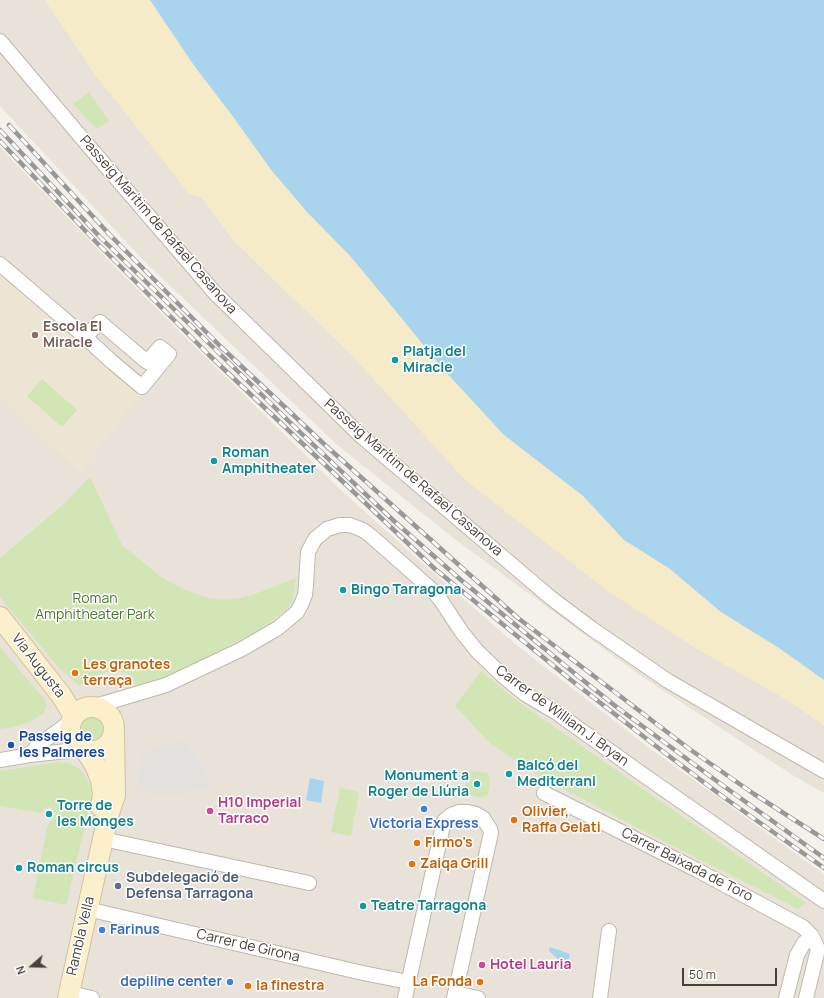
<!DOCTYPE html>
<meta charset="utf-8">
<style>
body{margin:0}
#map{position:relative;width:824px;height:998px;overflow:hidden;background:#f4f1ea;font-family:Manrope,sans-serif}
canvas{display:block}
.north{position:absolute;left:12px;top:946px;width:40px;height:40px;-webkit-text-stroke:3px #fff;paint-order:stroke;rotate:250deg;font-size:11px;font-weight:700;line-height:16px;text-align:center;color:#484138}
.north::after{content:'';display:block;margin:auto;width:14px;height:18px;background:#484138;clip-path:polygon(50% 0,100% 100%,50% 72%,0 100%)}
.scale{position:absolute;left:682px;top:968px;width:95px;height:18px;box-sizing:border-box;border:2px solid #484138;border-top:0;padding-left:5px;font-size:12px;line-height:14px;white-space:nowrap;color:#484138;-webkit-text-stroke:3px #fff;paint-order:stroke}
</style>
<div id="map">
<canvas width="824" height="998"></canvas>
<div class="north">N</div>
<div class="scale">50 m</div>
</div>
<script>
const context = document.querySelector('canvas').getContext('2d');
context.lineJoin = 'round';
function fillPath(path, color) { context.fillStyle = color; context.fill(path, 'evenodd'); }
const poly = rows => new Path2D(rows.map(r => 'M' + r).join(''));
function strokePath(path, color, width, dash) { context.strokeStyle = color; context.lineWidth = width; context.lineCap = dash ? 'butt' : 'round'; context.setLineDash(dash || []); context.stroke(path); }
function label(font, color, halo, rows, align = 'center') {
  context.font = font + ' Manrope,sans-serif'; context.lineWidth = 3; context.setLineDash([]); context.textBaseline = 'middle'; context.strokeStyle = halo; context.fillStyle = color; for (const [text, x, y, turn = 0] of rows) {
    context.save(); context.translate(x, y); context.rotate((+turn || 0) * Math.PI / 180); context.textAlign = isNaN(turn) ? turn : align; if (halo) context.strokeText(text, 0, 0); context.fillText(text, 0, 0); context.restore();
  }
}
fillPath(poly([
 [0,0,45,0,97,77,203,198,232,239,347,350,787,700,824,725,824,793,794,776,638,674,452,537,335,443,143,260,0,106],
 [0,147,109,261,191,343,343,492,420,561,519,647,652,750,824,874,824,998,0,998]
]), '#e8e2d8');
fillPath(poly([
 [0,275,141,394,80,472,41,437,0,395]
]), '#ece5d4');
fillPath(poly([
 [89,92,109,121,97,129,73,104],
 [42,379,77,410,62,427,27,396],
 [90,477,122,545,161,577,183,589,208,598,224,600,240,598,255,594,296,578,293,600,286,610,257,631,198,662,153,682,137,686,133,678,127,673,118,671,107,672,98,675,88,680,80,686,60,669,0,597,0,558,65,503],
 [0,647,45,700,47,706,43,714,29,722,13,727,0,729],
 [481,671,516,700,806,903,798,909,667,843,544,779,491,744,455,706],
 '77 729a15 15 0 1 1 30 0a15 15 0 1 1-30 0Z',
 [58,762,69,763,81,770,88,781,91,788,91,799,66,905,33,898,47,828,50,821,54,818,55,813,52,808,47,807,43,810,42,813,0,806,0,771],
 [472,771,487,773,490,780,488,794,482,798,466,794,464,788,467,775],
 [340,788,359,792,351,836,331,832]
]), '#d2e6b5');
fillPath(poly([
 [45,0,150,0,195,67,231,114,272,171,307,212,351,257,504,435,583,496,624,540,670,569,824,680,824,725,787,700,697,649,609,592,465,480,347,350,232,239,204,198,189,194,97,77]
]), '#f6ebc8');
fillPath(poly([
 [183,742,203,767,211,787,177,794,153,794,136,789,143,754,156,746]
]), '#e3e1de');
fillPath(poly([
 [150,0,824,0,824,680,779,648,721,612,670,569,624,540,583,496,504,435,443,369,390,304,351,257,307,212,272,171,231,114,195,67],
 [310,778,324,781,321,803,306,800],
 [550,947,570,954,566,968,560,969,562,963,549,951]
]), '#a9d4ed');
const street = poly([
 [0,41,86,143,215,293,361,436,551,598,591,628,668,681,824,771],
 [0,264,85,337],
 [100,322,147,362,160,347,169,354,142,387,111,361,85,337,100,322],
 [92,707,166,685,242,649,278,628,297,612,301,605,305,595,306,585,308,552,315,539,327,529,340,525,350,525,363,530,371,536,431,589,440,599,461,631,477,651,503,676,525,694,557,713,635,769,824,901],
 [30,755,39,744,61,729,72,720],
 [0,760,30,755,67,751,79,747],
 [544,793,697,870,803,927,812,936,818,949,806,998],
 [103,839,309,883],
 [87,909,363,973,408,982],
 [69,993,92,998],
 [455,993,478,998],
 [405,998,444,821,451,815,459,812,468,812,476,814,483,818,490,829,491,833,454,998],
 [600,998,609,931],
 [786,998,797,955,804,943,812,936]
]);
const secondary = poly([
 [0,617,61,695,74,716],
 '70 729a22 22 0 1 1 44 0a22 22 0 1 1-44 0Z',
 [86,751,95,765,101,780,103,794,101,807],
 [68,998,108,816,115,795,114,732]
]);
strokePath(street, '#bfb8ad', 16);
strokePath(secondary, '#d2c29b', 22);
strokePath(street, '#fff', 14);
strokePath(secondary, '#fcefcc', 20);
const rail = poly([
 [9,125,109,234,220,346,324,444,518,618,688,748,754,794,824,839],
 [0,130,100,237,302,434,394,521,461,580,579,677,618,708,718,782,824,858],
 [0,141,96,242,209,355,435,569,571,680,661,750,722,796,824,868]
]);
strokePath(rail, '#989898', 4.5);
strokePath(rail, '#fff', 3, [9]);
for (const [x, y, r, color] of [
 [35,335,4,"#8d6e63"],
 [395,360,4,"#0f9aa8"],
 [214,461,4,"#0f9aa8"],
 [343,590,4,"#0f9aa8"],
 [75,673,4,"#e8710a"],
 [11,745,4,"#1a4fb4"],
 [509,774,4,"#0f9aa8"],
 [477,784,4,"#0f9aa8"],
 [424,809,4,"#3f7fe0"],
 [210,811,4,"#d1479c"],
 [49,814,4,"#0f9aa8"],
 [514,820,4,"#e8710a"],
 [417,843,4,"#e8710a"],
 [412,864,4,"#e8710a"],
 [19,868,4,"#0f9aa8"],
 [118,886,4,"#5c6f8a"],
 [363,906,4,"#0f9aa8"],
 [102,930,4,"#3f7fe0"],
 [482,965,4,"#d1479c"],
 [230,982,4,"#3f7fe0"],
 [480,982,4,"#e8710a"],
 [248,986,4,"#e8710a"]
]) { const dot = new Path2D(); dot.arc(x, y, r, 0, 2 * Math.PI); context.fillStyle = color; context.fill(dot); strokePath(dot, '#fff', 1.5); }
label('14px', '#484138', '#fff', [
 ["Passeig Marítim de Rafael Casanova",158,225,49],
 ["Passeig Marítim de Rafael Casanova",413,478,41],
 ["Via Augusta",38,666,52],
 ["Carrer de William J. Bryan",562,716,36],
 ["Carrer Baixada de Toro",687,865,27],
 ["Rambla Vella",81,936,-77],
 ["Carrer de Girona",248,946,13]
]);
label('bold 14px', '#785e54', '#fff', [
 ["Escola El",43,327],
 ["Miracle",43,343]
], 'left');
label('bold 14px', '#0d838f', '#fff', [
 ["Platja del",403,352],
 ["Miracle",403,368],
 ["Roman",222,453],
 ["Amphitheater",222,469],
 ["Bingo Tarragona",351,590],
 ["Balcó del",517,766],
 ["Mediterrani",517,782],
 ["Monument a",469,776,"right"],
 ["Roger de Llúria",469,792,"right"],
 ["Torre de",57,806],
 ["les Monges",57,822],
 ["Roman circus",27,868],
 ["Teatre Tarragona",371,906]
], 'left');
label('14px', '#4c782d', '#fff', [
 ["Roman",95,599],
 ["Amphitheater Park",95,615]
]);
label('bold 14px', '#c56008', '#fff', [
 ["Les granotes",83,665],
 ["terraça",83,681],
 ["Olivier,",522,812],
 ["Raffa Gelati",522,828],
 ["Firmo's",425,843],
 ["Zaiqa Grill",420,864],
 ["La Fonda",472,982,"right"],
 ["la finestra",256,986]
], 'left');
label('bold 14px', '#164399', '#fff', [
 ["Passeig de",19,737],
 ["les Palmeres",19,753]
], 'left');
label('bold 14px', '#b23c85', '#fff', [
 ["H10 Imperial",218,803],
 ["Tarraco",218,819],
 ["Hotel Lauria",490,965]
], 'left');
label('bold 14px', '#366cbe', '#fff', [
 ["Victoria Express",424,824],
 ["Farinus",110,930,"left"],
 ["depiline center",222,982,"right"]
]);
label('bold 14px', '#4e5e75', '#fff', [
 ["Subdelegació de",126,878],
 ["Defensa Tarragona",126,894]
], 'left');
</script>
